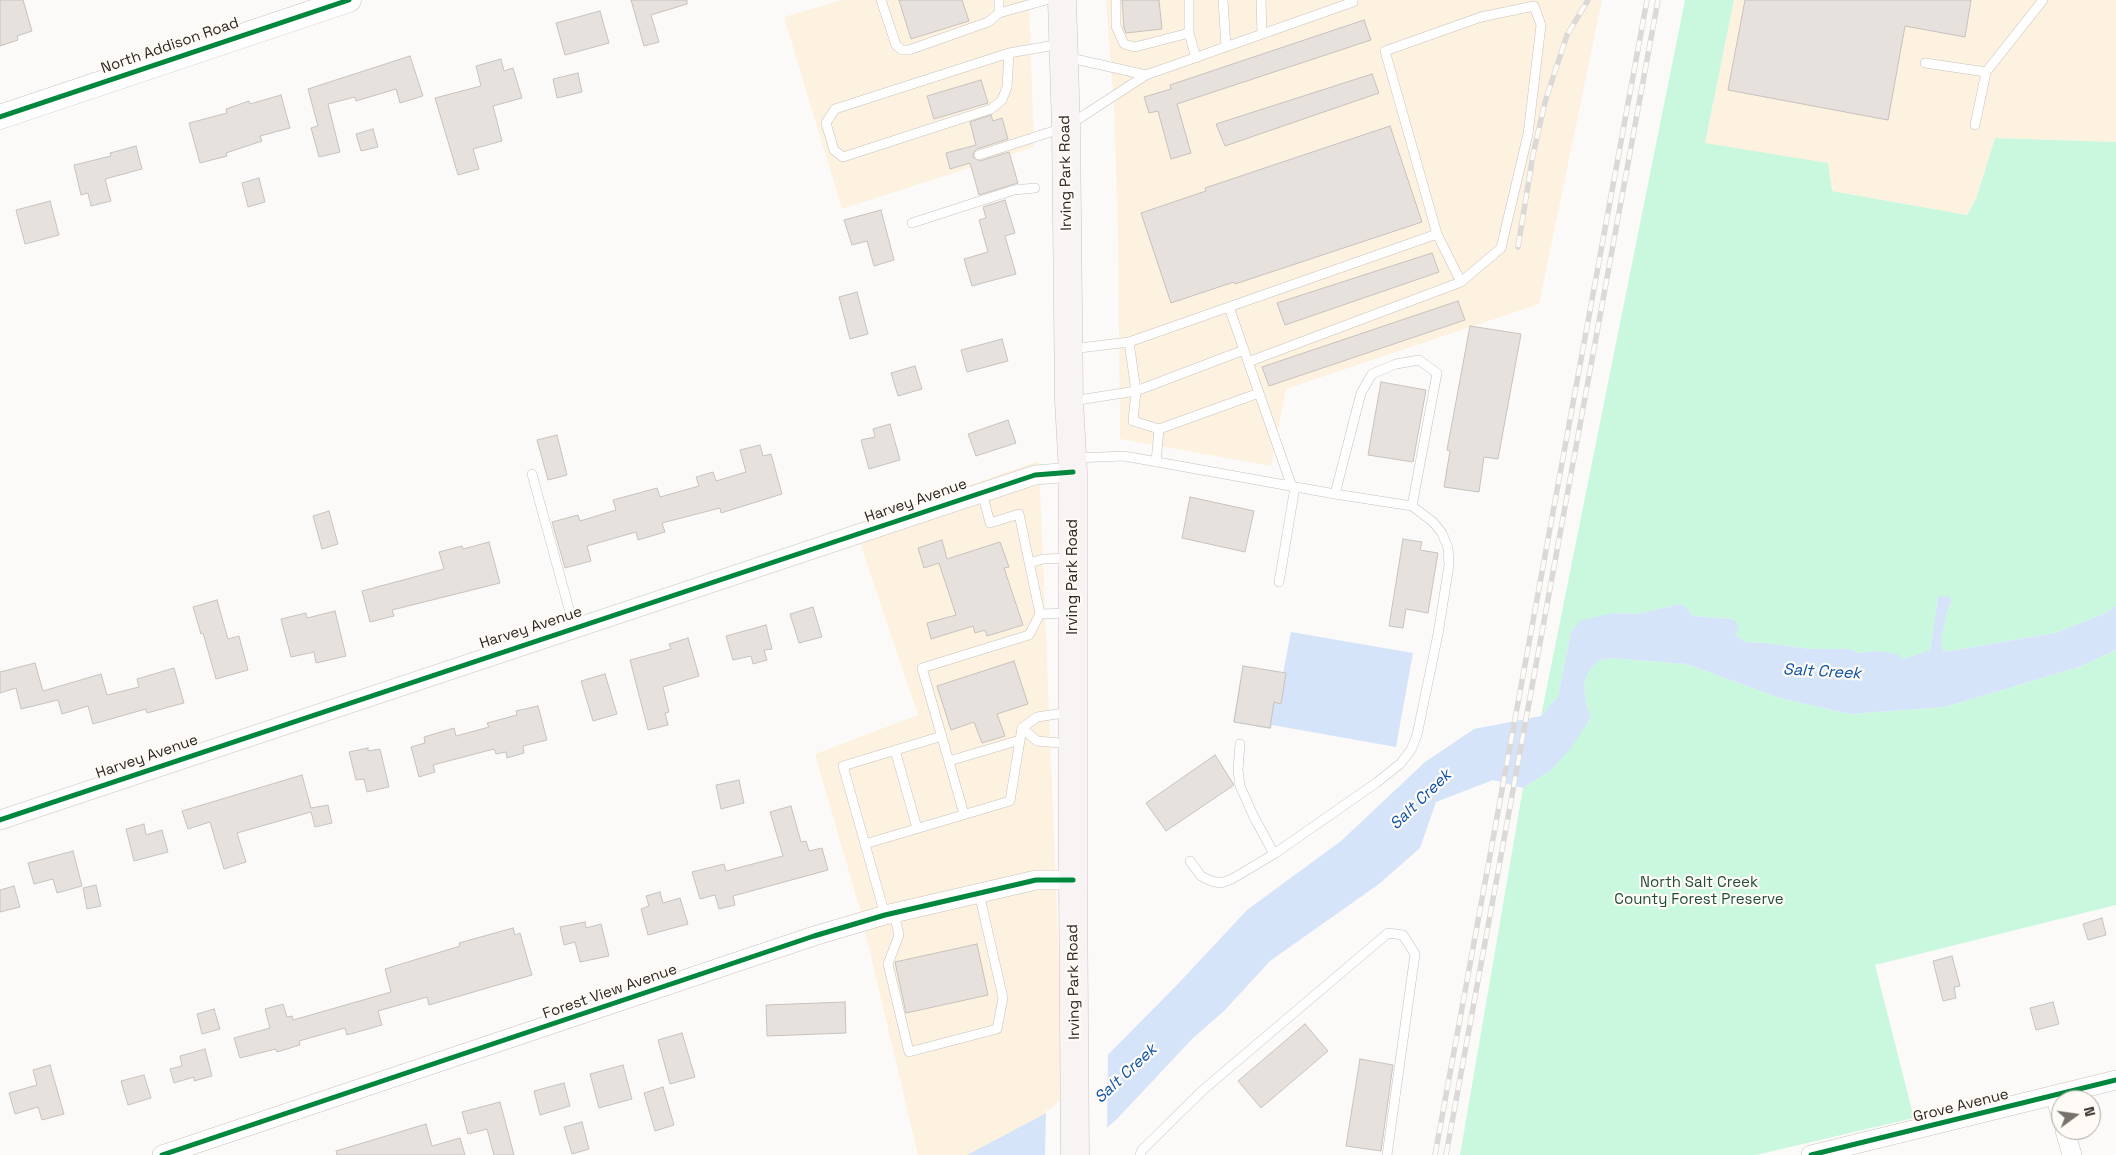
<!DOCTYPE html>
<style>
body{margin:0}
#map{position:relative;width:2116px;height:1155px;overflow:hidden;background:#fcfaf8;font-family:"Space Grotesk",sans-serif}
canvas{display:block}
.north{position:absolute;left:2051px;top:1090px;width:50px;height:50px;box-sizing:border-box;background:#fefbf6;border:1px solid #aaa6a0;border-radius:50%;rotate:76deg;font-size:14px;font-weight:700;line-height:20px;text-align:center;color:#2d271f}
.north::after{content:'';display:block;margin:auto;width:18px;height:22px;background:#75716b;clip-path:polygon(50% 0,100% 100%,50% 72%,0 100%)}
</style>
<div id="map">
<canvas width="2116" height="1155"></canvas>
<div class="north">N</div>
</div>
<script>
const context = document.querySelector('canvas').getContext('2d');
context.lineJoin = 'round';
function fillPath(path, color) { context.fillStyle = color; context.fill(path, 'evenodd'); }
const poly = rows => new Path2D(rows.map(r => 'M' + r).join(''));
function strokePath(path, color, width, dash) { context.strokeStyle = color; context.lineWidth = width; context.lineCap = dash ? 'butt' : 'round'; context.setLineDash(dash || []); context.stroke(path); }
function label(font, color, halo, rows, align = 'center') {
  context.font = font + ' "Space Grotesk",sans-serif'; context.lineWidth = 4.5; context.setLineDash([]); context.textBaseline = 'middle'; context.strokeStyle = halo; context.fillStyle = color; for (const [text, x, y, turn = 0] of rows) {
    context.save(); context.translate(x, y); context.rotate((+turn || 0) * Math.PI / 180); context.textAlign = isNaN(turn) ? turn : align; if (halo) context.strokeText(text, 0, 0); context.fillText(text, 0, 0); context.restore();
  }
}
fillPath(poly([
 [842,0,1029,0,1034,147,842,209,784,17],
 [1106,0,1602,0,1539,304,1286,389,1271,466,1120,439,1118,232,1114,108],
 [1734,0,2116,0,2116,142,1995,138,1976,199,1967,215,1832,191,1705,143],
 [1039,461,1065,1110,990,1155,918,1155,860,910,815,754,918,715,854,525]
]), '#fdf2e0');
fillPath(poly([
 [1685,0,1734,0,1705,143,1828,163,1832,191,1967,215,1976,199,1995,138,2116,142,2116,606,2106,613,2055,633,1944,652,1941,640,1947,612,1952,600,1938,597,1930,650,1903,659,1879,651,1857,653,1850,649,1811,649,1766,643,1746,642,1735,635,1733,619,1693,616,1688,609,1681,604,1637,614,1612,613,1571,632,1558,696,1541,716],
 [2116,650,2116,905,1875,965,1914,1118,1756,1155,1460,1155,1523,788,1551,770,1591,719,1586,702,1584,684,1589,671,1598,661,1610,658,1686,664,1780,698,1849,714,1945,707,2079,667]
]), '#caf8df');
fillPath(poly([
 [1948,596,1952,600,1947,612,1941,640,1944,652,2055,633,2106,613,2116,606,2116,650,2079,667,1945,707,1849,714,1780,698,1686,664,1610,658,1598,661,1589,671,1584,684,1586,702,1591,718,1570,749,1551,770,1523,788,1493,780,1436,802,1420,848,1379,884,1270,961,1224,1011,1192,1039,1117,1119,1076,1155,967,1155,1054,1109,1176,986,1247,910,1341,841,1425,762,1474,729,1541,716,1558,696,1571,632,1580,621,1612,613,1637,614,1681,604,1688,609,1693,616,1733,619,1739,626,1735,635,1746,642,1766,643,1811,649,1851,649,1857,653,1879,651,1897,654,1903,659,1930,650,1938,597],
 [1291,632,1413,653,1396,747,1272,725,1271,729,1233,722,1243,666,1283,673]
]), '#d5e4f9');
fillPath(poly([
 [1108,1051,1107,1131,1080,1155,1045,1155,1046,1111,1053,1107]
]), '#fcfaf8');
const building = poly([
 [0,0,23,0,32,31,17,36,18,40,0,46,0,0],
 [631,0,687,0,687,4,651,15,659,42,644,46,631,0],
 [899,0,962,0,969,21,911,39,899,0],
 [1122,0,1159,0,1162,29,1126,33,1124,28,1122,0],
 [1745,0,1971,0,1965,37,1905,26,1888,120,1728,90,1745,0],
 [600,11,609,43,565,55,556,23,600,11],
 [1364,20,1371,40,1177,104,1191,153,1171,159,1158,111,1149,113,1144,97,1171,89,1170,85,1364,20],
 [410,56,423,96,400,103,396,89,356,101,355,97,328,104,340,152,319,157,311,128,318,126,308,89,410,56],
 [501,59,504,71,513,68,522,98,493,106,502,141,473,149,479,169,458,175,435,98,481,86,476,66,501,59],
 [578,73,582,92,557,98,553,79,578,73],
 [1372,74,1379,93,1225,146,1216,124,1372,74],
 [981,80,988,103,934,119,927,96,981,80],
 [281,95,290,128,260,136,262,141,226,153,227,156,200,163,189,123,227,113,226,109,249,101,250,104,281,95],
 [991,115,993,121,1002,118,1008,139,977,149,973,153,973,157,980,161,1009,152,1018,183,979,195,970,163,950,169,946,153,976,145,970,122,991,115],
 [1390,126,1422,222,1235,284,1234,282,1171,303,1141,213,1206,191,1205,188,1390,126],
 [373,129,378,147,361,151,356,134,373,129],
 [136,146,142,169,105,179,111,201,91,206,88,193,81,195,74,165,111,156,110,153,136,146],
 [259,178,265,202,248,207,242,183,259,178],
 [1005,200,1015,233,1005,236,1016,274,972,286,964,259,988,252,979,220,986,218,983,207,1005,200],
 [50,201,59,235,25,244,16,210,50,201],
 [881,210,894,260,874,266,867,241,852,245,844,220,881,210],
 [1432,253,1439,272,1285,325,1277,303,1432,253],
 [857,292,868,334,850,339,839,297,857,292],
 [1458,301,1465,320,1269,386,1262,367,1458,301],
 [1470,326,1521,334,1498,459,1484,457,1479,492,1444,487,1450,451,1447,450,1470,326],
 [1002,339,1008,361,967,372,961,350,1002,339],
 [915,366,922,389,898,396,891,373,915,366],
 [1381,382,1426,390,1413,462,1368,455,1381,382],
 [1008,420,1016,443,976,456,968,434,1008,420],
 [890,424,900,460,869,469,861,440,875,437,873,429,890,424],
 [557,435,567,475,548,480,537,440,557,435],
 [760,445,763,456,771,454,782,494,721,513,720,508,662,523,665,532,638,540,636,532,587,546,591,561,565,568,552,522,578,515,580,521,616,510,613,500,657,488,660,497,699,486,696,477,713,472,716,481,746,472,740,450,760,445],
 [1190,497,1254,511,1245,552,1182,538,1190,497],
 [329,511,338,544,322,549,313,516,329,511],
 [1403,539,1422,542,1420,550,1438,553,1428,613,1406,609,1403,628,1389,626,1403,539],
 [942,540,947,559,1000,542,1009,567,1004,568,1023,625,987,636,985,630,975,633,973,626,931,639,927,623,956,615,939,563,924,568,918,548,942,540],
 [489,542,500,583,392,610,394,616,370,622,362,591,444,569,439,552,462,546,463,549,489,542],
 [217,600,228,639,239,636,248,670,216,679,203,633,201,634,193,607,217,600],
 [813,607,822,637,799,643,790,614,813,607],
 [335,611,346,656,316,663,314,652,291,657,281,619,306,613,307,618,335,611],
 [766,625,772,649,764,650,767,660,753,664,751,656,733,660,726,636,766,625],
 [688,638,699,676,663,687,669,712,665,713,668,725,648,730,630,660,671,649,669,644,688,638],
 [1014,661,1028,704,997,714,1005,736,982,743,974,722,951,730,937,686,1014,661],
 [35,663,43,691,101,674,107,695,139,687,137,679,174,668,184,703,147,713,146,709,93,724,88,706,62,714,58,700,21,709,16,688,0,693,0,672,35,663],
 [1243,666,1286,673,1281,704,1274,702,1270,728,1234,722,1243,666],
 [605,674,617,714,593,721,581,681,605,674],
 [538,706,547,740,523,746,524,753,507,758,506,752,496,754,494,749,433,765,435,772,419,777,411,747,425,743,424,737,454,728,456,736,489,727,487,723,517,715,516,711,538,706],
 [368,748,368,751,380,749,389,787,367,792,364,779,356,780,349,752,368,748],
 [1215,755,1234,785,1166,831,1146,803,1215,755],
 [302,775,311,808,328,805,332,823,315,827,311,812,237,833,246,862,224,869,210,822,188,829,182,811,302,775],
 [739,780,744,803,721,809,716,785,739,780],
 [791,806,801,842,806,841,809,851,822,848,828,870,733,896,735,905,719,909,715,895,700,899,692,872,724,864,726,871,783,856,770,812,791,806],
 [144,824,146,835,162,830,168,852,134,861,126,829,144,824],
 [73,851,82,886,57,893,53,879,34,884,28,863,73,851],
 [96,885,101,906,87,909,83,888,96,885],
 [14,886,20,907,0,912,0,890,14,886],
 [660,892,663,903,680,898,688,924,648,935,641,909,649,906,646,896,660,892],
 [2102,918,2106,935,2088,940,2083,924,2102,918],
 [585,922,586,928,601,924,609,956,580,962,575,942,564,945,560,927,585,922],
 [513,928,515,935,520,933,532,975,429,1005,427,997,378,1011,382,1025,347,1035,345,1028,299,1041,300,1045,277,1052,276,1049,240,1058,234,1038,270,1028,265,1009,283,1004,287,1017,292,1016,293,1020,391,992,385,969,460,946,459,943,513,928],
 [977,944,988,995,906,1013,895,962,977,944],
 [1952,956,1960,986,1954,987,1956,998,1943,1001,1933,961,1952,956],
 [845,1002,846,1033,767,1036,766,1005,845,1002],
 [2053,1002,2059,1024,2036,1030,2030,1008,2053,1002],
 [214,1009,220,1029,202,1034,197,1014,214,1009],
 [1305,1024,1328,1051,1261,1108,1238,1081,1305,1024],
 [682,1033,695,1077,670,1084,658,1040,682,1033],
 [205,1049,212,1076,194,1081,194,1077,174,1083,170,1069,182,1066,180,1056,205,1049],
 [1360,1059,1393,1065,1381,1151,1346,1146,1360,1059],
 [50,1065,64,1114,42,1120,38,1107,15,1114,9,1093,37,1085,33,1070,50,1065],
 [623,1065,632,1099,599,1108,590,1074,623,1065],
 [144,1075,151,1098,128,1105,121,1081,144,1075],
 [564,1083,570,1106,540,1115,534,1091,564,1083],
 [663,1087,674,1125,655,1131,644,1093,663,1087],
 [500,1102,514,1155,494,1155,487,1129,468,1134,462,1112,500,1102],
 [582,1122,589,1149,572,1154,564,1127,582,1122],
 [426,1124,432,1146,460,1138,465,1155,337,1155,336,1151,426,1124]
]);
fillPath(building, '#e6e1dc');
strokePath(building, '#c7c2be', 1);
const service = poly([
 [881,0,896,45,902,50,909,50,988,22,999,13],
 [999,0,999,13,1046,0],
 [1116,0,1116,26,1124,44,1135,47,1189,33],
 [1189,0,1189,33,1196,58],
 [1223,0,1226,47],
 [1261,0,1262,34],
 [1009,53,1007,87,1002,100,991,109,843,157,834,150,826,123,835,109,1009,53],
 [1009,53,1061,44],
 [1066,57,1146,75],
 [1925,63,1986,72],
 [1975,125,1986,72,2043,0],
 [979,155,1066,127,1146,75,1353,2,1353,0],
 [912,223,1014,190,1035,188],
 [1437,234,1461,282],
 [1129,342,1136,391,1133,421,1159,429,1259,393,1229,307],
 [1071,349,1129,342,1437,234,1385,51,1481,17,1534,6,1541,25,1528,134,1501,248,1461,282,1248,362],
 [1259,393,1292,487],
 [1072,401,1136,391,1244,350],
 [1075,458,1124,456,1335,494,1361,393,1372,374,1396,364,1419,360,1437,373,1412,506,1335,494],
 [1156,462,1159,429],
 [532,474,574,627],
 [1029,563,1043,559,1071,558],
 [1279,582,1295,487],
 [1040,614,1070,613],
 [1071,712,1037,717,1022,728,1037,741,1071,744],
 [1240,744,1238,770,1240,786,1254,817,1274,854],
 [895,750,917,828],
 [949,761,1020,740],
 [964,814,922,668,1029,635,1040,614,1019,514,990,523,982,492],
 [865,844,1010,801,1022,728],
 [1190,861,1201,876,1211,881,1221,883,1232,879,1274,854,1376,783,1400,764,1411,750,1417,735,1438,634,1449,565,1448,548,1442,533,1433,522,1412,506],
 [894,913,899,935,888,964,909,1052,997,1029,1003,998,979,893],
 [885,915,843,766,942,736],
 [1140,1155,1142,1150,1203,1090,1388,933,1403,935,1415,954,1387,1155]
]);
const minor = poly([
 [0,820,1035,475,1073,472],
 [2055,1095,2061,1116],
 [2065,1130,2072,1155],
 [162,1155,814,936,885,915,1036,880,1073,880],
 [1811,1155,2116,1080]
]);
const tertiary = poly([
 [0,117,349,0]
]);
const primary = poly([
 [1062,0,1066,127,1069,401,1073,472,1073,880,1075,1155]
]);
strokePath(service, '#c6c2bd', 10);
strokePath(minor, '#c6c2bd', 20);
strokePath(tertiary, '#c6c2bd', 25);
strokePath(primary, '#cac1c0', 29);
strokePath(service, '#fffefe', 9);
strokePath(minor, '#fffefe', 19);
strokePath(tertiary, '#fffefe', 24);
strokePath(primary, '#f9f4f4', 28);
const rail = poly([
 [1518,247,1533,155,1545,102,1567,35,1588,0],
 [1435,1155,1647,0],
 [1446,1155,1658,0]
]);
strokePath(rail, '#dad9d8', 5.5);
strokePath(rail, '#fefbf6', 4, [11]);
strokePath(poly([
 [0,117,349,0],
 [0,820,1035,475,1073,472],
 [162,1155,814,936,885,915,1036,880,1073,880],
 [1811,1155,2116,1080]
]), '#00873e', 5);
label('15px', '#2d271f', '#fefbf6', [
 ["North Addison Road",170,46,-19],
 ["Irving Park Road",1066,173,-91],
 ["Harvey Avenue",916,501,-19],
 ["Irving Park Road",1073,577,-90],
 ["Harvey Avenue",531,628,-18],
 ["Harvey Avenue",147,757,-19],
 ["Irving Park Road",1074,982,-91],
 ["Forest View Avenue",610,992,-19],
 ["Grove Avenue",1961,1106,-14]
]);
label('15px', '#204c37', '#fefbf6', [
 ["North Salt Creek",1699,883],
 ["County Forest Preserve",1699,900]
]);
label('italic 16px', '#0c52a7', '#fefbf6', [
 ["Salt Creek",1822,672,3],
 ["Salt Creek",1421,800,-44],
 ["Salt Creek",1126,1074,-43]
]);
</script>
